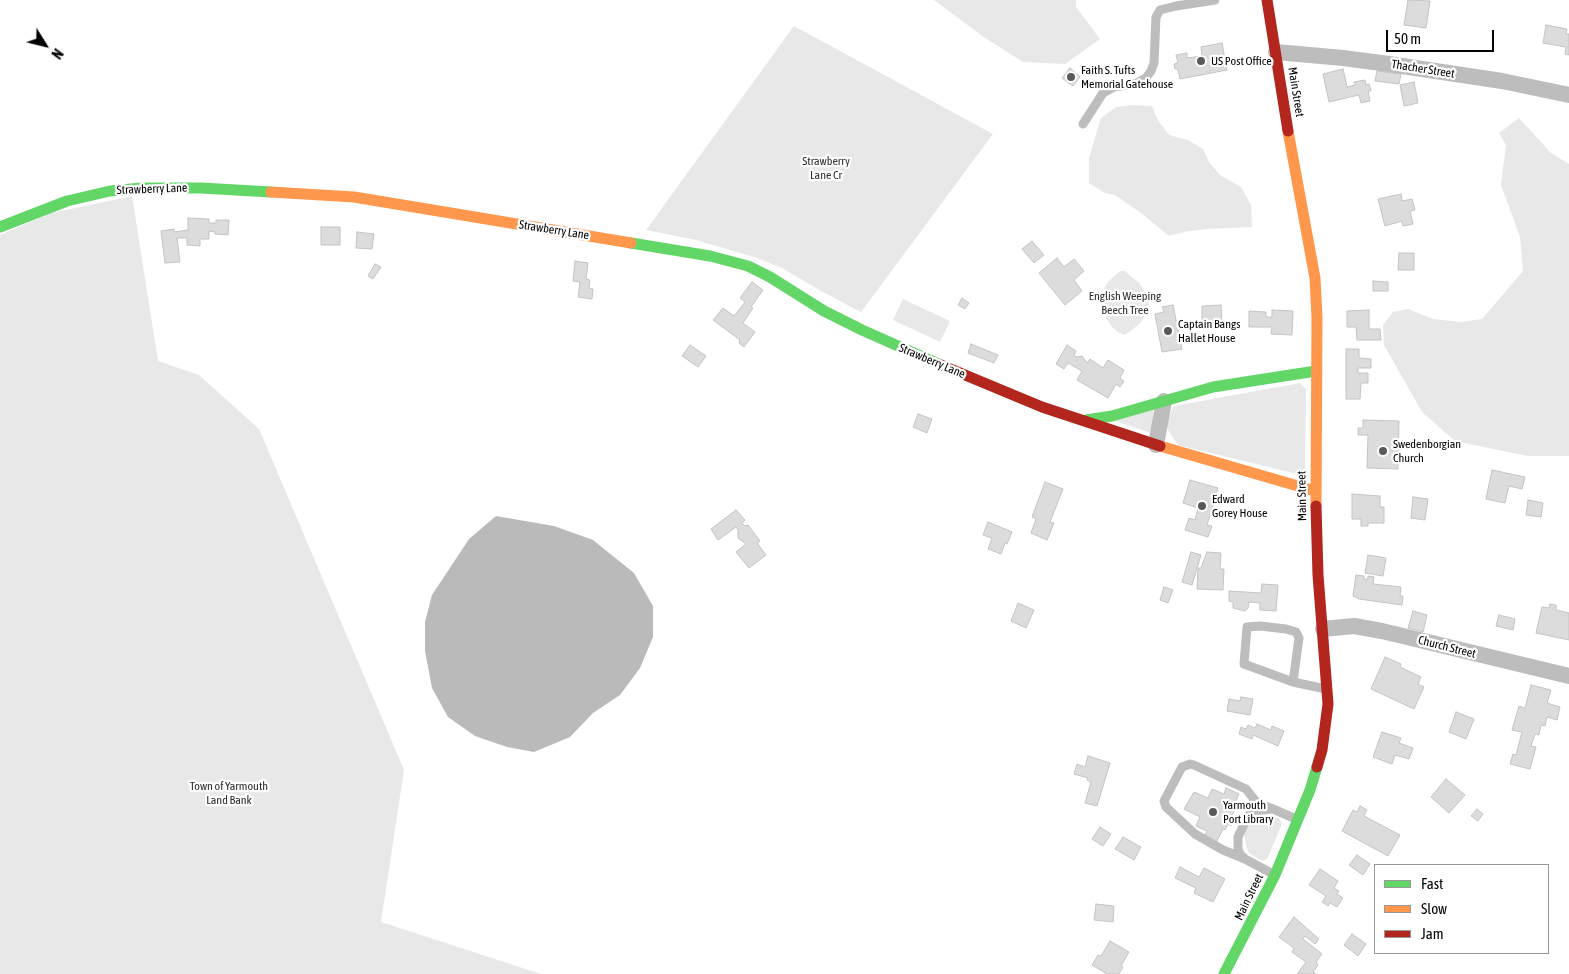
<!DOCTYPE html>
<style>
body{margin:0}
#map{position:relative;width:1569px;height:974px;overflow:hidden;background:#fff;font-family:"Asap Condensed",sans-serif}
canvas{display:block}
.legend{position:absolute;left:1374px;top:864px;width:175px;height:90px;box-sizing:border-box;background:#fff;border:1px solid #999;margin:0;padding:6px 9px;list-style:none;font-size:15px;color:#000}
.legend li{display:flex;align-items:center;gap:10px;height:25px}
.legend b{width:25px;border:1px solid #999}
.north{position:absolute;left:20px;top:20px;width:50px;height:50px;-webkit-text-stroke:4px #fff;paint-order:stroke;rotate:126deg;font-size:14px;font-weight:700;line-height:20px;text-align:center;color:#000}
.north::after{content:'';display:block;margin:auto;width:18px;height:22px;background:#000;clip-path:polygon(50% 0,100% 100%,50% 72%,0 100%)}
.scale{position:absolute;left:1386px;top:30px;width:108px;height:22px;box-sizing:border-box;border:2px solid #000;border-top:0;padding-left:6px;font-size:15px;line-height:18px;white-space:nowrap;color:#000;-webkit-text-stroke:4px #fff;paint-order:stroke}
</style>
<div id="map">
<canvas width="1569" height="974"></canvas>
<ul class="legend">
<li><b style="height:6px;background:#63d668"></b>Fast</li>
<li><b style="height:6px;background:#ff974d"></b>Slow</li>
<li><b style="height:6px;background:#b3261e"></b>Jam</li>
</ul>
<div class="north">N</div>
<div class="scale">50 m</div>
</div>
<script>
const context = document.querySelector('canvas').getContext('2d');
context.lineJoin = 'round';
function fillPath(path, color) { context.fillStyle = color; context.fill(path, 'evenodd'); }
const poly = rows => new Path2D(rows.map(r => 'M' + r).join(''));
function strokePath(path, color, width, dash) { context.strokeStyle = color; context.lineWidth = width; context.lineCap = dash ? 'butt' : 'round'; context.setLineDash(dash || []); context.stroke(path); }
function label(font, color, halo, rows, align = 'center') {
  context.font = font + ' "Asap Condensed",sans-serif'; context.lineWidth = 4.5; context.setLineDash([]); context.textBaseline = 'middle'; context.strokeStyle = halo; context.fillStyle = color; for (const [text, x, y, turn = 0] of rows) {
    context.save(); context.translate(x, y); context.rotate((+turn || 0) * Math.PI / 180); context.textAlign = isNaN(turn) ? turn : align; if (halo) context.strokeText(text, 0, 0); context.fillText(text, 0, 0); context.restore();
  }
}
fillPath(poly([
 [934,0,1076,0,1076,7,1100,39,1065,64,1023,62,985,38],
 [794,26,993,134,861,312,821,291,782,268,757,258,696,240,646,230],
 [1132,105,1152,106,1157,119,1169,135,1188,140,1203,149,1209,162,1220,175,1241,187,1251,205,1252,227,1205,229,1184,232,1169,236,1141,213,1115,195,1105,193,1089,183,1089,158,1101,118,1116,107],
 [1519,118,1551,153,1569,164,1569,456,1527,456,1455,441,1422,412,1384,345,1383,325,1393,312,1408,309,1433,319,1461,322,1482,319,1523,271,1520,237,1501,185,1506,145,1499,133],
 [132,196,158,361,199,375,259,429,404,770,381,922,541,974,0,974,0,235,52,213],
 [1120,271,1125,271,1139,283,1147,296,1149,304,1143,320,1137,326,1125,335,1119,333,1112,327,1106,318,1102,297,1104,288,1109,281],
 [903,299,950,321,940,342,893,320],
 [1300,383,1306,389,1305,471,1301,475,1178,445,1168,430,1167,425,1171,411,1174,406],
 [1153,409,1154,434,1115,421],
 [1263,815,1271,816,1280,819,1282,824,1267,859,1262,861,1249,853,1246,846,1244,833,1251,820]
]), '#e8e8e8');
fillPath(poly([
 [496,516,554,526,593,540,634,573,653,606,653,637,640,668,620,695,593,713,570,737,534,752,507,747,475,736,448,717,432,688,425,651,425,622,432,595,469,539]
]), '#bababa');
const building = poly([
 [1408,0,1430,1,1426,28,1404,25,1408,0],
 [1546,25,1567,29,1566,34,1569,34,1569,55,1565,54,1566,47,1543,43,1546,25],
 [1222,43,1227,70,1180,79,1178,69,1175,69,1174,64,1178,63,1176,55,1187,53,1187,58,1202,56,1201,47,1222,43],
 [1070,68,1080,77,1073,86,1062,78,1070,68],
 [1343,69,1347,87,1355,85,1354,82,1365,80,1366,85,1369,84,1371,91,1368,91,1370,101,1361,103,1359,95,1329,102,1323,74,1343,69],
 [1377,71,1401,74,1399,84,1375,81,1377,71],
 [1414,82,1418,103,1404,106,1400,85,1414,82],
 [1401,194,1402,201,1412,199,1415,210,1410,211,1413,224,1403,226,1402,221,1385,226,1378,199,1401,194],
 [188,218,209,219,209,223,216,223,216,220,229,220,228,235,215,234,215,232,209,231,209,239,200,239,200,246,187,245,187,238,177,238,180,262,165,263,161,231,174,229,174,232,188,230,188,218],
 [321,227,340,227,340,245,321,245,321,227],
 [357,232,374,234,372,249,356,248,357,232],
 [1032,241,1044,255,1034,263,1022,249,1032,241],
 [1399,253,1414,253,1414,270,1398,270,1399,253],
 [1057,258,1064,267,1074,259,1084,271,1074,280,1082,291,1065,305,1039,273,1057,258],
 [575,261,588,263,586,279,590,280,589,288,593,289,592,299,578,297,580,282,573,281,575,261],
 [375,264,381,267,373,279,368,276,375,264],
 [1373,281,1388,282,1388,291,1373,291,1373,281],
 [752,282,763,290,751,307,753,308,743,323,755,332,744,347,739,343,740,340,713,320,723,308,734,316,745,302,740,298,752,282],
 [962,298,969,303,965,309,958,305,962,298],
 [1173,305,1182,349,1162,352,1155,314,1164,312,1162,307,1173,305],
 [1221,305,1222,324,1202,325,1202,306,1221,305],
 [1272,310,1293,311,1292,335,1271,334,1272,327,1249,327,1249,311,1266,312,1266,317,1272,317,1272,310],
 [1369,310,1369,329,1380,329,1381,340,1357,340,1356,327,1347,327,1347,311,1369,310],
 [971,344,998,355,994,363,968,353,971,344],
 [690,345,706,356,698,367,682,356,690,345],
 [1067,345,1076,351,1074,355,1076,357,1082,356,1087,363,1090,359,1103,368,1108,360,1124,370,1120,378,1124,381,1120,387,1116,384,1108,398,1077,380,1082,371,1068,363,1064,369,1056,364,1067,345],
 [1346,349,1359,349,1359,358,1371,359,1371,368,1358,368,1358,373,1368,373,1368,383,1361,383,1360,399,1346,399,1346,349],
 [918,414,932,419,927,433,913,427,918,414],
 [1363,420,1399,421,1398,469,1367,468,1368,435,1358,435,1358,428,1363,428,1363,420],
 [1492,470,1525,477,1522,489,1509,486,1505,503,1486,499,1492,470],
 [1190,480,1218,488,1207,525,1212,526,1208,537,1185,530,1189,518,1195,520,1198,508,1183,503,1190,480],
 [1045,482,1063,489,1050,522,1054,523,1047,540,1031,533,1036,519,1032,517,1045,482],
 [1352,494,1380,496,1380,507,1384,507,1384,523,1368,523,1368,526,1361,526,1361,519,1352,519,1352,494],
 [1413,497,1428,499,1425,520,1411,518,1413,497],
 [1528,500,1543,503,1541,517,1526,515,1528,500],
 [736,510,745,520,742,523,745,526,748,525,760,541,757,543,766,555,749,568,736,552,746,544,738,538,738,530,736,527,718,540,711,529,736,510],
 [988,522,1012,532,1007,544,1005,543,1001,554,988,549,992,538,983,535,988,522],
 [1191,552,1201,555,1192,585,1182,582,1191,552],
 [1207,552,1221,553,1220,569,1224,569,1223,590,1197,589,1198,568,1201,568,1207,552],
 [1368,555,1386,558,1383,576,1365,573,1368,555],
 [1356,575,1364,576,1364,579,1368,579,1368,576,1374,577,1373,584,1401,587,1400,596,1403,596,1402,605,1359,599,1353,596,1356,575],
 [1262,584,1278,585,1276,611,1260,610,1260,603,1249,602,1248,608,1245,611,1233,608,1233,602,1229,601,1229,591,1261,593,1262,584],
 [1164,587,1173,590,1168,603,1160,600,1164,587],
 [1018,603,1034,610,1026,628,1011,621,1018,603],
 [1550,604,1556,605,1556,610,1569,613,1569,640,1536,633,1542,607,1549,608,1550,604],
 [1413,611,1427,615,1423,632,1408,628,1413,611],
 [1499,615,1515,619,1513,630,1496,626,1499,615],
 [1385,657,1401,664,1400,667,1421,677,1418,684,1424,687,1414,709,1371,689,1385,657],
 [1531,685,1551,690,1547,703,1560,707,1557,720,1547,717,1545,726,1541,725,1539,735,1535,734,1531,746,1536,747,1530,769,1510,764,1513,754,1516,755,1522,732,1512,730,1519,706,1525,708,1531,685],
 [1241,697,1253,699,1250,715,1227,711,1229,699,1240,701,1241,697],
 [1456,712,1474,719,1466,739,1449,732,1456,712],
 [1257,724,1271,730,1272,726,1284,731,1278,746,1253,735,1252,739,1239,734,1241,727,1246,729,1248,725,1255,728,1257,724],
 [1382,732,1401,738,1399,743,1413,748,1409,759,1395,755,1392,764,1373,757,1382,732],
 [1088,756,1110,763,1097,806,1085,803,1091,782,1087,780,1088,778,1074,774,1077,764,1085,767,1088,756],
 [1446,779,1465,795,1449,813,1431,797,1446,779],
 [1226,788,1239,794,1232,809,1235,810,1232,815,1235,817,1231,826,1228,824,1225,830,1223,829,1216,843,1204,837,1207,831,1196,826,1200,817,1184,809,1194,792,1208,798,1212,789,1224,794,1226,788],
 [1360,806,1367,810,1364,816,1400,835,1388,856,1342,831,1353,810,1357,812,1360,806],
 [1477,809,1483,814,1478,821,1471,816,1477,809],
 [1100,827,1111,834,1103,846,1092,839,1100,827],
 [1123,837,1141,847,1134,860,1115,849,1123,837],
 [1357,855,1370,864,1363,875,1349,865,1357,855],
 [1180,867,1199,877,1204,868,1225,879,1213,902,1194,893,1196,888,1175,878,1180,867],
 [1320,869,1338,881,1334,888,1339,891,1337,894,1343,898,1337,907,1330,903,1328,906,1322,902,1326,896,1309,885,1320,869],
 [1096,904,1114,906,1113,922,1094,920,1096,904],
 [1294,917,1319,939,1315,944,1305,936,1303,939,1322,954,1316,962,1318,965,1313,972,1316,974,1297,974,1306,962,1292,952,1294,948,1279,937,1294,917],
 [1352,934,1366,944,1358,956,1344,945,1352,934],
 [1110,941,1129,952,1121,966,1123,967,1119,974,1107,974,1092,965,1098,955,1101,956,1110,941]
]);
fillPath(building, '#dcdcdc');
strokePath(building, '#c4c4c4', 1);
strokePath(poly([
 [1083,124,1103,93,1114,87,1135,84,1146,78,1151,71,1154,63,1156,17,1160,10,1176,6,1215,0],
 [1293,682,1299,638,1296,632,1286,629,1260,626,1247,627,1244,664,1293,682,1326,689],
 [1245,859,1223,850,1195,834,1166,807,1164,801,1182,767,1190,764,1194,765,1246,789,1257,803,1273,809],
 [1273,874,1245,859,1240,854,1238,849,1238,837,1248,816,1254,811,1273,809,1296,819]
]), '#bdbdbd', 9);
strokePath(poly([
 [1276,52,1343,58,1389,64,1502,81,1569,95],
 [1156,445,1164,401],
 [1323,629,1354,626,1382,631,1569,676]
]), '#bdbdbd', 16);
strokePath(poly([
 [0,227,67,201,110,191,142,188,201,188,271,192],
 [631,243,710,256,748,266,770,277,824,311,862,330,941,365],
 [1086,420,1112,416,1213,387,1316,371],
 [1224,974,1275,875,1310,790,1317,767]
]), '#63d668', 11);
strokePath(poly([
 [1288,131,1315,278,1317,318,1316,506],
 [271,192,354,197,631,243],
 [1160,446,1315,491]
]), '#ff974d', 11);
strokePath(poly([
 [1267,0,1288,131],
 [941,365,1042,407,1160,446],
 [1316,506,1318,575,1328,704,1322,750,1317,767]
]), '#b3261e', 11);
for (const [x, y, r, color] of [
 [1201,61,5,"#595959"],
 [1071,77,5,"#595959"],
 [1168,331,5,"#595959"],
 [1383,451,5,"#595959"],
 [1202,506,5,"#595959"],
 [1213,812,5,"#595959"]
]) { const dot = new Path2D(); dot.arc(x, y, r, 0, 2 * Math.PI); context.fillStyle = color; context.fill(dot); strokePath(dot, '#fff', 2); }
label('12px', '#000', '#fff', [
 ["US Post Office",1211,61],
 ["Faith S. Tufts",1081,70],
 ["Memorial Gatehouse",1081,84],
 ["Captain Bangs",1178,324],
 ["Hallet House",1178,338],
 ["Swedenborgian",1393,444],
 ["Church",1393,458],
 ["Edward",1212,499],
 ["Gorey House",1212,513],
 ["Yarmouth",1223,805],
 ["Port Library",1223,819]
], 'left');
label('12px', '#000', '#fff', [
 ["Thacher Street",1423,69,9],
 ["Main Street",1296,92,81],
 ["Strawberry Lane",152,189,-2],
 ["Strawberry Lane",554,230,9],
 ["Strawberry Lane",932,361,23],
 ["Main Street",1302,496,-91],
 ["Church Street",1447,647,14],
 ["Main Street",1249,897,-64]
]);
label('12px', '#2d2d2d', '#fff', [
 ["Strawberry",826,161],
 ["Lane Cr",826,175],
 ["English Weeping",1125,296],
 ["Beech Tree",1125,310],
 ["Town of Yarmouth",229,786],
 ["Land Bank",229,800]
]);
</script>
